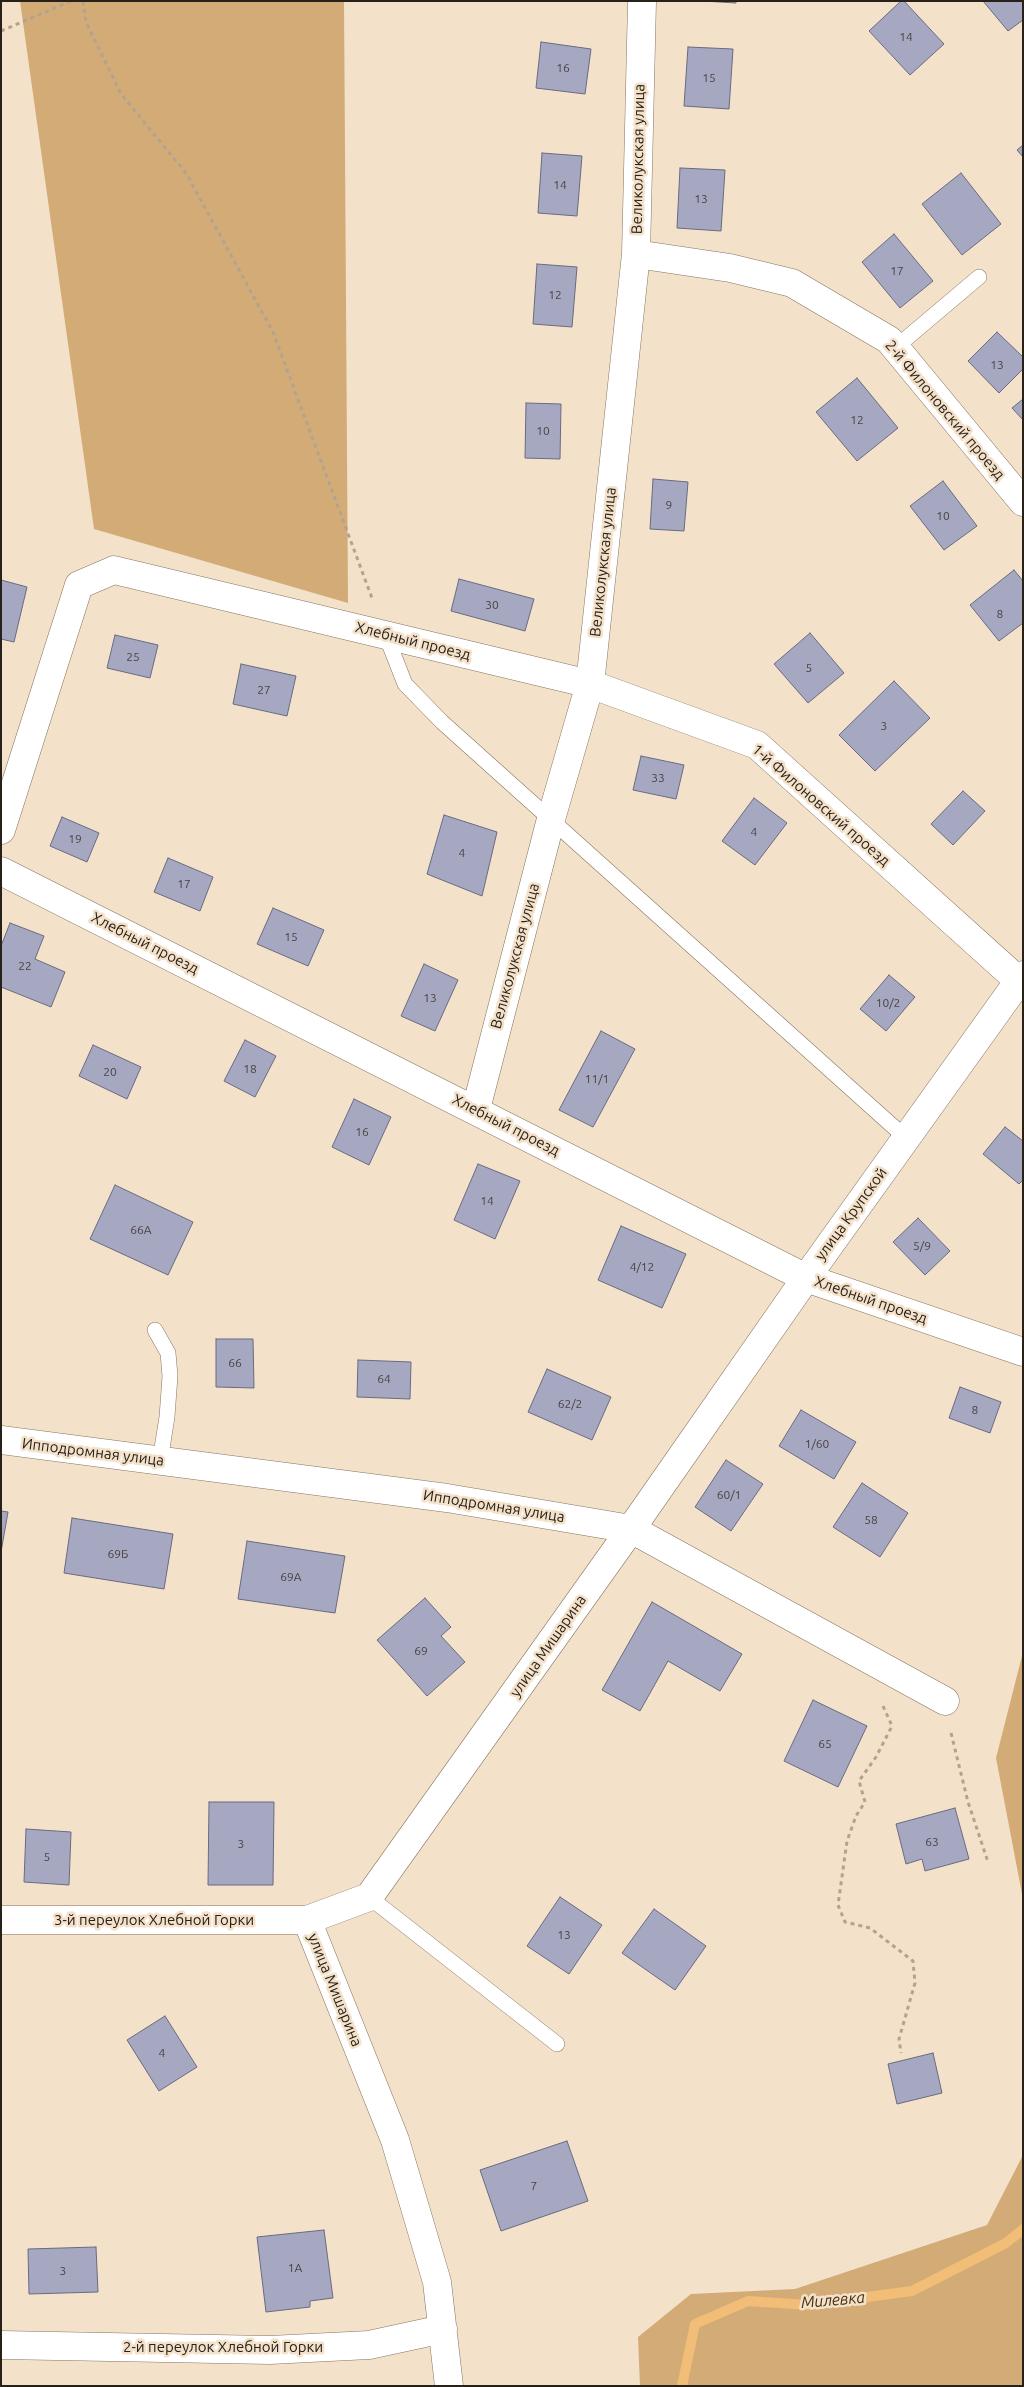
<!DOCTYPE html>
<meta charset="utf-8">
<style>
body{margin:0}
#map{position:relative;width:1024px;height:2387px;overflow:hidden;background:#f4e1ca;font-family:Ubuntu,sans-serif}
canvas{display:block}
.frame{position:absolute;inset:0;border:2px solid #282119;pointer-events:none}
</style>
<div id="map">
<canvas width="1024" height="2387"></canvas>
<div class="frame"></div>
</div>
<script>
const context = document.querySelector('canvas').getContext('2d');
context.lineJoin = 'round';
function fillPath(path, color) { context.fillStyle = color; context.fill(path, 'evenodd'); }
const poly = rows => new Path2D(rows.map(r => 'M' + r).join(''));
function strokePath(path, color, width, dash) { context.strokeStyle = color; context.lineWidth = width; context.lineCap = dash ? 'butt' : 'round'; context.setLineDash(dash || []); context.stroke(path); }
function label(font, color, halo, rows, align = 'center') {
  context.font = font + ' Ubuntu,sans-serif'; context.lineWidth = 5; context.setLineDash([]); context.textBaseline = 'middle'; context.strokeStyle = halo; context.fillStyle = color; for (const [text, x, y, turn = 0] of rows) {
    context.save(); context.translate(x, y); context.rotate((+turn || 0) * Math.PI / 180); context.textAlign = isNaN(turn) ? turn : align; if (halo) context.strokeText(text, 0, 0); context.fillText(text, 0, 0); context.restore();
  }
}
fillPath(poly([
 [20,1,344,1,348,603,94,529],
 [1023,1652,1023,1899,996,1758],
 [1023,2155,1023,2386,640,2386,638,2337,691,2294,795,2289,987,2225]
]), '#d3ab77');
strokePath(poly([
 [682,2386,695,2324,748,2301,808,2305,912,2291,1006,2243,1023,2229]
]), '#f2bd76', 10);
const building = poly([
 [703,1,736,1,736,3,703,1],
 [901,1,904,1,944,44,910,75,869,31,901,1],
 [983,1,1023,1,1023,20,1008,31,983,1],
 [541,42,591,49,585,94,536,88,541,42],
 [688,47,733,49,729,109,684,106,688,47],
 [1023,145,1023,157,1017,150,1023,145],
 [542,153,582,156,577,216,538,213,542,153],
 [680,168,725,170,721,231,677,228,680,168],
 [961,173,1001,224,962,255,922,204,961,173],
 [894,234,933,281,900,308,862,262,894,234],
 [537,264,577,267,572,327,533,324,537,264],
 [997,332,1023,357,1023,369,999,393,968,361,997,332],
 [857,378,898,428,857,461,816,412,857,378],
 [1023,399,1023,420,1012,408,1023,399],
 [526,403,561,404,560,459,525,458,526,403],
 [653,479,688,482,684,531,650,529,653,479],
 [943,481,977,526,944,550,910,506,943,481],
 [1014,570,1023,581,1023,623,999,641,970,605,1014,570],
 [459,579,534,599,525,631,451,611,459,579],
 [1,580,27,587,14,642,1,639,1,580],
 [810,633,844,673,808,703,774,664,810,633],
 [115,635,158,645,150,678,107,668,115,635],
 [241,664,296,676,287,716,233,704,241,664],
 [894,681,930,718,875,771,839,735,894,681],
 [641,756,684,765,676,799,633,790,641,756],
 [963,791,985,811,953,845,931,824,963,791],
 [754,798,787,823,755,865,722,841,754,798],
 [444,815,497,832,482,896,427,874,444,815],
 [62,817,99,833,87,862,50,846,62,817],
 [168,858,213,877,200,911,154,892,168,858],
 [273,908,324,930,308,966,257,944,273,908],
 [10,923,44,936,35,959,65,972,51,1007,1,987,1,946,10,923],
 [424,964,458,980,435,1031,401,1016,424,964],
 [889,975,915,997,886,1031,860,1009,889,975],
 [601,1031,635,1049,593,1127,559,1110,601,1031],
 [245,1040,276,1056,255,1097,224,1081,245,1040],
 [93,1045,141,1067,127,1099,79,1076,93,1045],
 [354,1099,391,1117,369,1165,332,1147,354,1099],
 [1005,1127,1023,1141,1023,1180,1019,1184,983,1154,1005,1127],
 [478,1164,520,1181,495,1239,454,1220,478,1164],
 [115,1185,193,1222,168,1275,90,1239,115,1185],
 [918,1218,950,1251,925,1275,893,1242,918,1218],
 [621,1226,686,1254,662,1308,598,1280,621,1226],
 [216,1339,253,1339,254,1388,216,1387,216,1339],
 [358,1360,411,1362,410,1399,357,1397,358,1360],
 [547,1369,611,1397,592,1440,528,1412,547,1369],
 [960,1387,1001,1402,990,1433,949,1418,960,1387],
 [801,1410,856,1442,834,1479,779,1446,801,1410],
 [726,1460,763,1484,731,1531,695,1507,726,1460],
 [862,1483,908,1513,880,1557,833,1527,862,1483],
 [1,1511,8,1512,1,1552,1,1511],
 [72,1518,173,1534,164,1589,64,1573,72,1518],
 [247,1541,345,1556,335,1613,238,1599,247,1541],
 [425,1598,451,1627,441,1636,465,1662,427,1696,377,1640,425,1598],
 [652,1602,742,1654,720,1691,668,1661,640,1711,602,1690,652,1602],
 [813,1700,867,1726,838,1787,784,1761,813,1700],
 [209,1802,274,1802,273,1885,208,1885,209,1802],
 [955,1808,969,1859,925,1871,922,1859,906,1864,896,1824,955,1808],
 [26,1829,71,1832,69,1885,24,1882,26,1829],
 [560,1897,602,1925,569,1974,527,1946,560,1897],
 [654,1909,706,1946,675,1990,622,1953,654,1909],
 [165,2016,197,2067,159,2091,127,2040,165,2016],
 [933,2053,942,2093,897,2104,888,2064,933,2053],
 [567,2141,588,2201,501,2231,480,2170,567,2141],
 [324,2230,333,2298,310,2301,310,2307,266,2312,257,2237,324,2230],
 [96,2247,98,2292,29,2294,28,2249,96,2247]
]);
fillPath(building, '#a6a8c1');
strokePath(building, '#686a81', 1);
const service = poly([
 [895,348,979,277],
 [385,633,405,684,442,722,906,1138],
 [155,1330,168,1353,170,1376,167,1417,160,1461],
 [369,1897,557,2044]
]);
const minor = poly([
 [636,254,730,268,792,283,889,340,1023,502],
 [1,830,79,585,114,570,590,684,757,745,1019,981],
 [1,871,806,1278,1023,1352],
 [476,1109,551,819,590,684,636,254,642,1],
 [1,1440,447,1498,631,1529,945,1701],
 [1,1920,307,1920],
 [1,2345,270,2350,369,2345,443,2329],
 [449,2386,437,2282,395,2140,307,1920,369,1897,631,1529,806,1278,1023,975]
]);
strokePath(service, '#857560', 16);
strokePath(minor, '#857560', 29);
strokePath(poly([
 [83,1,86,22,121,94,186,173,273,332,372,598],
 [1,31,71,1],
 [883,1706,892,1726,876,1757,859,1781,865,1802,856,1816,847,1841,838,1905,845,1922,870,1928,913,1961,915,1983,899,2039,901,2053],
 [951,1733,968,1802,988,1862]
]), '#b2a391', 3, [4, 4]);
strokePath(service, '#fff', 15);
strokePath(minor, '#fff', 28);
label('12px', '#484343', null, [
 ["14",906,37],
 ["16",563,68],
 ["15",709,78],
 ["14",560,185],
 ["13",701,199],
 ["17",897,271],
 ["12",555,295],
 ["13",997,365],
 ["12",857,420],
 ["10",543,431],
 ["9",669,505],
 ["10",943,516],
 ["30",492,605],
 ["8",1000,614],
 ["25",133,657],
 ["5",809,668],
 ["27",264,690],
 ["3",884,726],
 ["33",658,778],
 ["4",754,832],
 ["19",75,839],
 ["4",462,853],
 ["17",184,884],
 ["15",291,937],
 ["22",25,966],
 ["13",430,998],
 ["10/2",888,1003],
 ["18",250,1069],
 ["20",110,1072],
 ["11/1",597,1079],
 ["16",362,1132],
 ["14",487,1201],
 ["66А",141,1230],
 ["5/9",922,1246],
 ["4/12",642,1267],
 ["66",235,1363],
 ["64",384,1379],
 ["62/2",570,1404],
 ["8",975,1410],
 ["1/60",817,1444],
 ["60/1",729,1495],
 ["58",871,1520],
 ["69Б",118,1554],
 ["69А",291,1577],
 ["69",421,1651],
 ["65",825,1744],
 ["63",932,1842],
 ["3",241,1844],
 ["5",47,1857],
 ["13",564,1935],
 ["4",162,2053],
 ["7",534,2186],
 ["1А",295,2268],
 ["3",63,2271]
]);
label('15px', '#282119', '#f4e1ca', [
 ["Великолукская улица",638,159,-89],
 ["2-й Филоновский проезд",945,410,50],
 ["Великолукская улица",603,562,-84],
 ["Хлебный проезд",413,641,14],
 ["1-й Филоновский проезд",821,805,41],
 ["Хлебный проезд",145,943,27],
 ["Великолукская улица",515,956,-75],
 ["Хлебный проезд",506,1125,27],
 ["улица Крупской",851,1214,-54],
 ["Хлебный проезд",871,1300,19],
 ["Ипподромная улица",93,1452,7],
 ["Ипподромная улица",494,1506,9],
 ["улица Мишарина",548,1646,-55],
 ["3-й переулок Хлебной Горки",154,1920],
 ["улица Мишарина",335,1990,68],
 ["2-й переулок Хлебной Горки",223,2347]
]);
label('italic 16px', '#463011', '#f4e1ca', [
 ["Милевка",833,2300,-5]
]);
</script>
